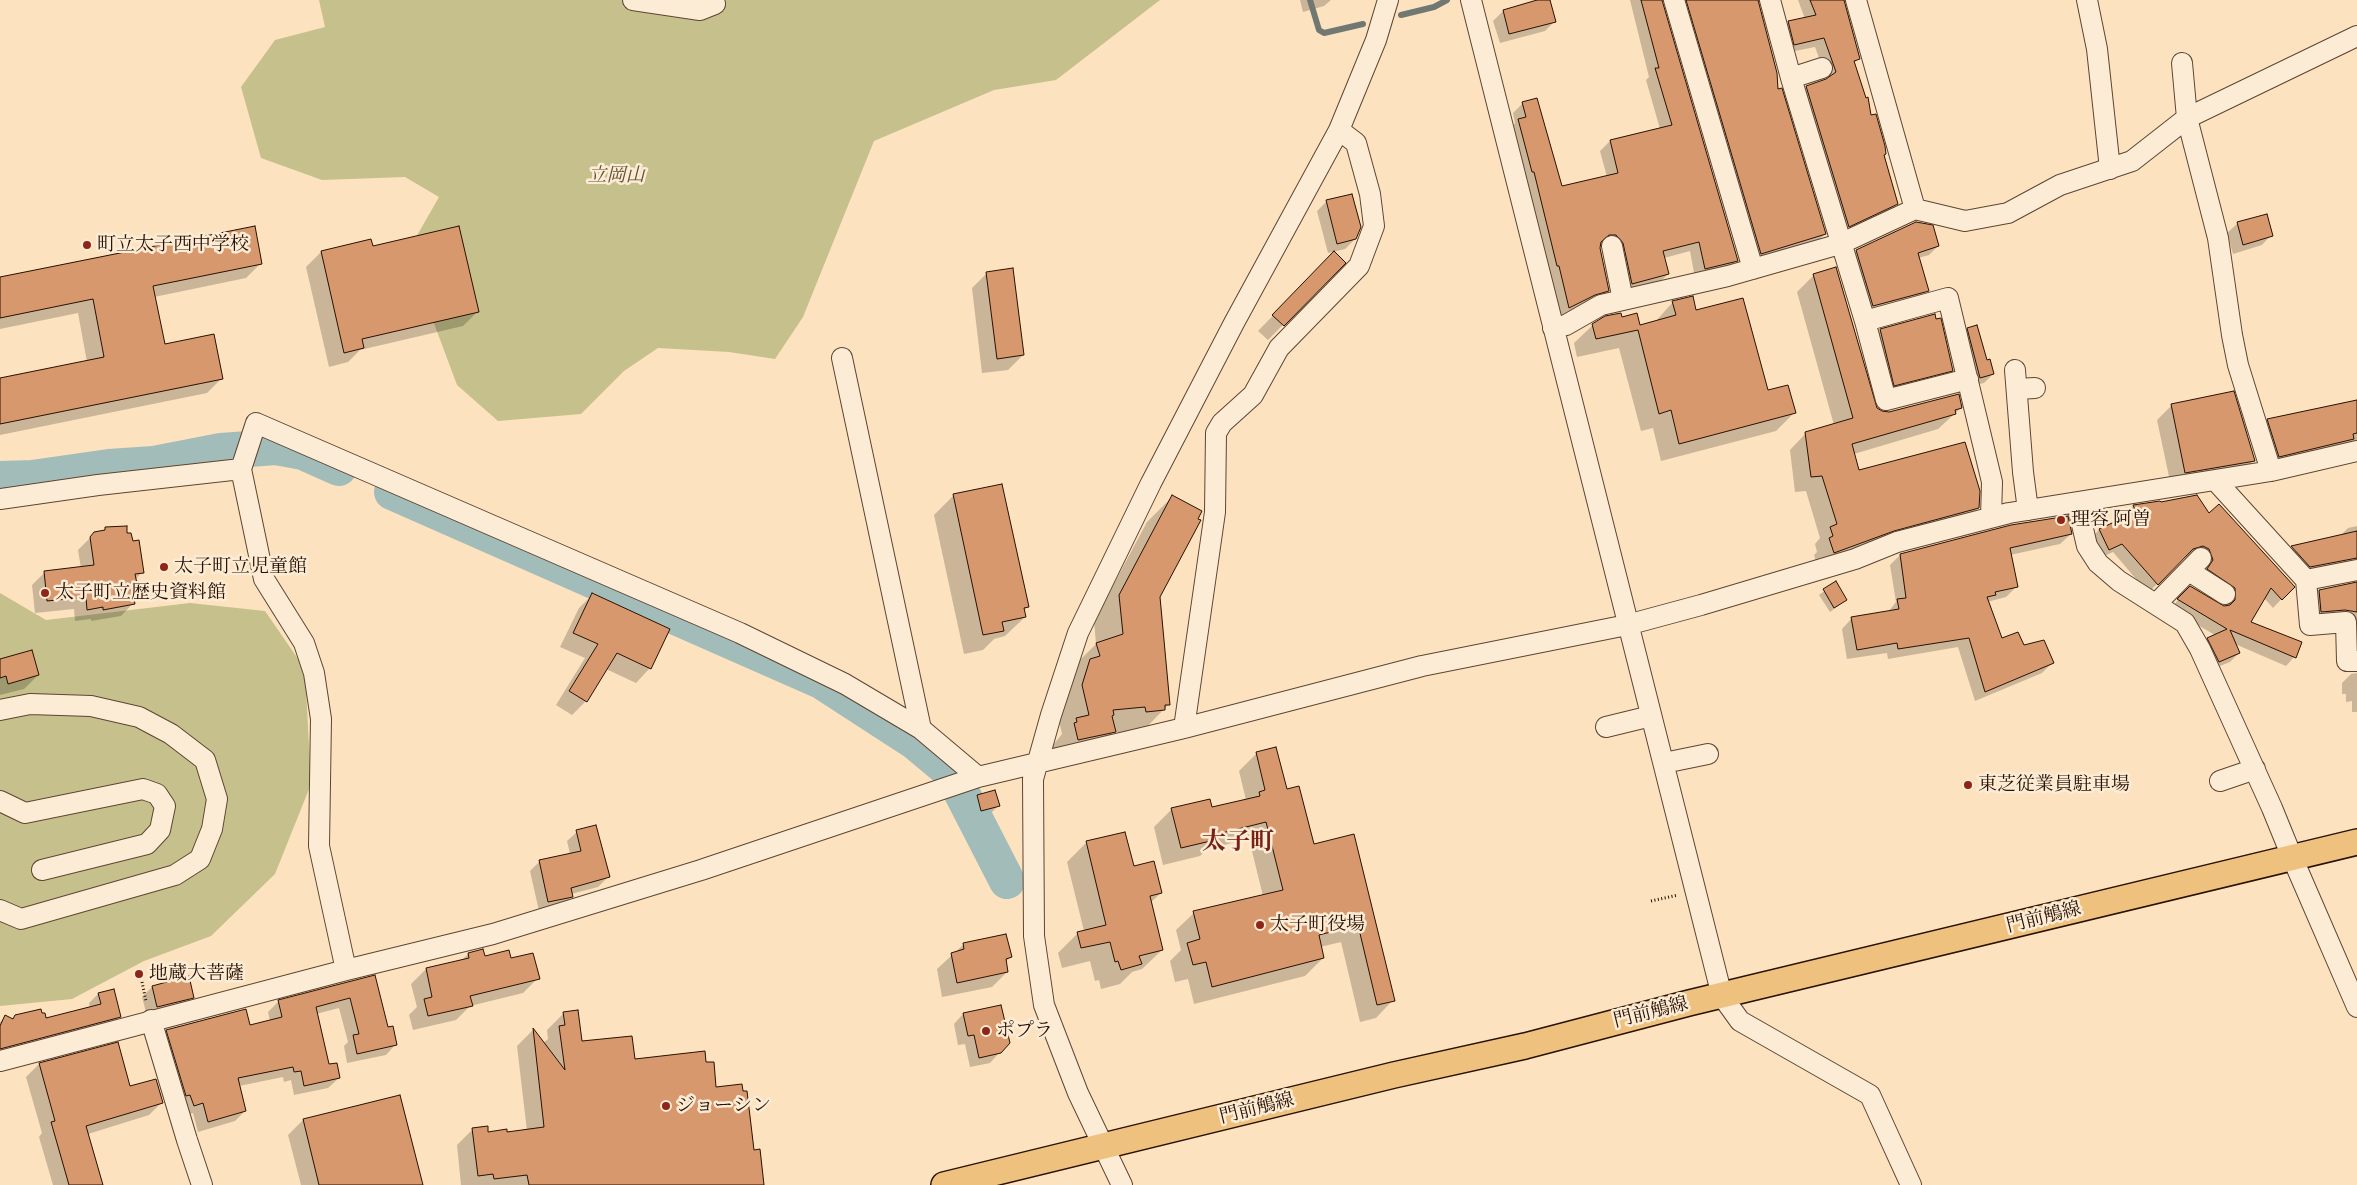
<!DOCTYPE html>
<meta charset="utf-8">
<style>
body{margin:0}
canvas{display:block;background:#fce2be}
</style>
<canvas width="2357" height="1185"></canvas>
<script>
const context = document.querySelector('canvas').getContext('2d');
context.lineJoin = 'round';
function fillPath(path, color) { context.fillStyle = color; context.fill(path, 'evenodd'); }
const poly = rows => new Path2D(rows.map(r => 'M' + r).join(''));
function strokePath(path, color, width, dash) { context.strokeStyle = color; context.lineWidth = width; context.lineCap = dash ? 'butt' : 'round'; context.setLineDash(dash || []); context.stroke(path); }
function label(font, color, halo, rows, align = 'center') {
  context.font = font + ' "IM FELL Great Primer","Noto Serif JP",serif'; context.lineWidth = 5; context.setLineDash([]); context.textBaseline = 'middle'; context.strokeStyle = halo; context.fillStyle = color; for (const [text, x, y, turn = 0] of rows) {
    context.save(); context.translate(x, y); context.rotate((+turn || 0) * Math.PI / 180); context.textAlign = isNaN(turn) ? turn : align; if (halo) context.strokeText(text, 0, 0); context.fillText(text, 0, 0); context.restore();
  }
}
fillPath(poly([
 [319,0,1160,0,1056,80,994,90,874,141,803,317,775,359,729,352,658,348,624,371,581,414,498,421,457,385,432,318,415,239,439,197,405,177,322,180,261,158,241,87,275,40,325,27],
 [0,593,46,620,190,603,265,611,305,669,311,784,275,874,211,936,144,961,72,999,0,1006]
]), '#c6c18c');
fillPath(poly([
 [1300,0,1331,0,1324,6,1303,12],
 [1542,0,1545,0,1555,21,1545,31,1500,43,1493,21,1503,11],
 [1630,0,1662,0,1661,3,1737,260,1727,270,1695,278,1690,251,1664,258,1668,274,1658,284,1622,293,1606,245,1599,244,1608,291,1598,301,1559,317,1509,130,1515,123,1513,113,1523,103,1561,188,1607,177,1600,151,1610,141,1660,129,1646,80,1649,77],
 [1670,0,1757,0,1777,91,1825,234,1815,244,1751,263],
 [1798,0,1844,0,1859,58,1854,63,1870,117,1875,116,1896,204,1887,213,1840,235,1797,96,1806,87,1827,80,1815,47,1785,53,1779,32,1789,22,1805,19],
 [1327,201,1355,239,1345,249,1328,253,1317,211],
 [2266,215,2271,235,2262,245,2233,254,2227,233,2237,224],
 [1938,246,1929,255,1918,258,1927,291,1919,299,1865,314,1848,259,1856,251],
 [372,247,478,311,463,326,360,350,348,362,329,367,306,267,321,252],
 [1334,253,1344,263,1268,340,1258,331],
 [261,263,246,278,154,297,164,345,222,378,207,393,0,435,0,380,87,362,78,313,0,329,0,278],
 [987,273,1023,355,1008,370,982,373,972,288],
 [1814,275,1877,410,1889,413,1961,408,1938,429,1854,454,1859,472,1978,508,1962,524,1818,568,1814,555,1817,552,1815,544,1820,538,1806,491,1795,492,1790,450,1806,433,1834,425,1797,292],
 [1673,302,1695,312,1767,392,1794,413,1776,431,1661,461,1653,428,1641,431,1619,348,1577,357,1574,343,1593,325,1621,318,1639,326,1655,322],
 [1934,316,1952,370,1943,379,1886,394,1871,339,1880,330],
 [1968,329,1993,374,1984,383,1971,386,1959,338],
 [2233,392,2254,460,2240,474,2171,486,2157,420,2171,406],
 [2357,401,2357,448,2270,465,2259,429,2268,420],
 [1001,485,1027,607,1024,611,1025,617,1005,636,994,639,983,650,964,654,934,515,953,496],
 [1172,497,1159,596,1169,704,1139,735,1121,736,1120,732,1114,732,1089,757,1050,749,1062,734,1057,711,1071,669,1096,644,1094,621,1147,522],
 [2160,502,2209,515,2293,587,2273,608,2264,598,2250,623,2294,657,2286,666,2235,644,2239,653,2230,662,2210,670,2199,648,2208,639,2215,635,2170,609,2190,587,2224,607,2227,607,2227,597,2199,578,2194,555,2183,558,2148,593,2113,552,2100,558,2091,538,2099,530,2126,518,2125,515,2133,506],
 [2357,526,2357,572,2301,576,2283,556,2292,548,2340,536,2348,528],
 [106,528,125,535,142,572,135,580,138,598,121,616,91,621,91,619,75,621,74,609,35,613,32,585,44,573,81,568,78,550,95,533,102,532],
 [2071,534,2060,544,2010,555,2017,586,2006,597,1987,602,2001,639,2023,647,2052,663,2042,673,1975,701,1958,647,1888,659,1887,653,1847,659,1842,629,1852,618,1888,612,1896,602,1890,565,1900,555],
 [1835,583,1846,600,1830,612,1819,595],
 [2357,583,2357,663,2342,620,2312,621,2310,600,2319,591],
 [593,594,668,630,650,668,636,683,606,669,586,701,572,715,556,705,585,658,560,647,579,608],
 [0,660,38,675,24,689,0,695],
 [2357,673,2357,712,2352,712,2352,701,2346,702,2346,694,2342,694,2342,683,2351,674],
 [1257,753,1286,791,1313,845,1353,836,1393,1000,1376,1018,1360,1022,1341,942,1320,947,1323,958,1305,976,1194,1004,1188,979,1175,982,1170,961,1181,950,1176,930,1194,913,1263,896,1249,839,1207,849,1200,856,1163,865,1154,827,1172,809,1211,809,1246,800,1239,771],
 [978,796,998,806,988,816,972,820,968,806],
 [577,832,608,877,598,887,571,894,572,896,562,906,539,911,530,871,540,861,570,854,567,841],
 [1087,842,1133,868,1161,893,1150,903,1162,950,1142,969,1132,972,1120,984,1101,989,1099,980,1095,981,1090,961,1062,968,1058,953,1078,933,1084,931,1067,862],
 [964,944,1011,957,1005,962,1007,972,992,987,942,997,937,969],
 [468,954,484,958,510,960,538,978,523,993,470,1006,456,1020,413,1030,409,1015,417,1007,411,984,426,969,461,961],
 [374,977,387,1029,396,1044,386,1055,347,1063,344,1046,348,1042,339,1008,316,1014,328,1066,339,1078,328,1088,294,1095,291,1080,284,1082,283,1077,239,1086,245,1111,235,1121,198,1132,193,1113,183,1116,156,1041,167,1031,249,1026,270,1021,268,1012,279,1001],
 [152,987,193,997,183,1007,147,1016,142,997],
 [98,994,120,1017,110,1026,0,1056,0,1022,5,1017,12,1020,16,1016,45,1020,90,1008,89,1003],
 [1000,1006,1000,1052,990,1063,970,1067,965,1044,958,1045,954,1024,963,1014],
 [564,1013,581,1042,634,1060,705,1064,715,1088,753,1151,763,1185,461,1185,457,1145,473,1129,487,1133,527,1131,517,1046,533,1030,543,1043,548,1039,547,1030],
 [117,1044,129,1088,162,1102,149,1115,88,1134,103,1185,53,1185,39,1137,42,1133,26,1077,39,1064],
 [399,1096,422,1185,301,1185,288,1135,303,1120]
]), '#0003');
strokePath(poly([
 [1310,0,1319,30,1324,33,1363,24],
 [1401,15,1434,7,1447,0]
]), '#717871', 6);
strokePath(poly([
 [0,479,32,478,109,467,154,464,221,451,276,447,303,452,339,468],
 [392,492,821,681,915,742,951,772,1007,881]
]), '#a2bcba', 36);
const building = poly([
 [1537,0,1550,0,1556,22,1509,34,1503,10,1537,0],
 [1641,0,1662,0,1738,261,1705,269,1699,242,1663,251,1669,274,1632,284,1623,243,1616,235,1609,235,1601,242,1600,248,1609,291,1595,295,1569,308,1559,266,1557,266,1534,172,1532,172,1518,119,1526,117,1522,102,1537,98,1562,186,1618,173,1610,140,1672,125,1655,68,1659,68,1641,0],
 [1686,0,1758,0,1777,73,1778,89,1782,88,1826,234,1761,254,1686,0],
 [1810,0,1844,0,1860,59,1854,61,1866,98,1868,97,1871,115,1876,114,1885,146,1886,154,1884,155,1898,204,1849,227,1806,86,1826,79,1836,72,1824,38,1794,45,1788,21,1816,15,1810,0],
 [1352,194,1361,227,1356,239,1337,244,1326,200,1352,194],
 [2267,214,2273,236,2243,245,2237,222,2267,214],
 [1916,222,1933,225,1939,246,1918,253,1929,291,1873,306,1856,250,1916,222],
 [255,226,262,264,153,286,165,344,214,334,223,379,0,424,0,378,104,357,93,299,0,318,0,277,255,226],
 [459,226,479,312,362,339,364,348,344,353,321,251,371,239,373,246,459,226],
 [1334,251,1346,263,1284,326,1272,315,1334,251],
 [1836,267,1877,408,1882,411,1889,412,1959,394,1962,408,1955,410,1956,414,1852,444,1859,470,1965,442,1980,491,1979,508,1894,531,1834,553,1829,538,1833,536,1830,527,1837,524,1822,476,1811,477,1805,432,1853,418,1813,274,1836,267],
 [1013,268,1024,355,997,359,986,272,1013,268],
 [1693,296,1696,310,1743,298,1768,390,1788,385,1796,413,1679,444,1671,410,1659,414,1638,330,1596,339,1592,324,1605,316,1621,313,1622,317,1637,313,1640,325,1676,315,1672,301,1693,296],
 [1935,314,1936,319,1941,318,1953,371,1894,386,1880,329,1935,314],
 [1977,325,1987,360,1990,359,1994,374,1980,378,1967,328,1977,325],
 [2234,391,2255,461,2185,473,2171,404,2234,391],
 [2357,400,2357,433,2353,434,2354,439,2279,457,2267,419,2357,400],
 [1002,484,1029,607,1024,608,1026,617,1002,622,1004,631,983,635,953,494,1002,484],
 [1172,495,1202,511,1198,519,1201,520,1160,597,1170,705,1165,705,1165,710,1146,712,1145,707,1113,710,1114,715,1112,716,1116,732,1078,740,1074,723,1077,722,1076,718,1089,715,1082,685,1090,659,1100,656,1096,643,1123,634,1119,595,1172,495],
 [2197,495,2209,513,2219,504,2295,587,2282,600,2271,588,2251,622,2302,642,2296,658,2230,630,2240,653,2219,662,2207,638,2227,629,2177,599,2190,586,2224,606,2230,605,2235,600,2235,588,2207,569,2213,560,2209,549,2203,546,2193,549,2158,585,2122,544,2109,550,2099,529,2136,512,2133,505,2160,501,2161,502,2197,495],
 [2068,516,2072,534,2010,548,2018,587,1995,592,1996,595,1987,597,2002,638,2018,632,2024,645,2044,640,2054,663,1985,692,1969,638,1898,649,1897,643,1857,650,1851,617,1899,609,1897,599,1906,598,1900,554,2011,525,2068,516],
 [127,526,127,533,131,533,133,541,139,540,144,573,135,574,140,598,134,599,135,604,103,610,103,607,87,610,86,597,47,601,44,571,94,565,90,537,94,532,105,530,105,527,127,526],
 [2357,531,2357,558,2310,567,2291,546,2357,531],
 [1836,581,1847,600,1834,608,1823,589,1836,581],
 [2357,582,2357,612,2345,610,2321,612,2319,590,2357,582],
 [592,593,670,629,651,669,617,653,587,702,569,691,598,644,573,633,592,593],
 [32,650,39,675,8,684,6,676,0,678,0,659,32,650],
 [1276,747,1287,789,1299,786,1314,844,1354,834,1395,1001,1377,1005,1358,925,1319,935,1324,958,1212,987,1206,962,1193,965,1187,943,1200,939,1193,911,1283,890,1266,822,1218,834,1219,839,1181,848,1171,808,1210,799,1212,807,1260,796,1259,792,1265,790,1256,752,1276,747],
 [995,790,1000,806,981,811,977,795,995,790],
 [596,825,610,877,571,888,573,897,548,902,539,860,581,851,576,830,596,825],
 [1125,832,1134,866,1154,861,1162,893,1150,896,1163,950,1139,956,1142,964,1121,970,1118,961,1115,962,1110,942,1081,948,1077,932,1106,925,1086,841,1125,832],
 [1006,934,1012,957,1006,959,1008,972,957,983,951,953,964,949,963,943,1006,934],
 [483,949,485,956,509,950,511,958,533,953,540,979,470,996,473,1006,428,1016,424,999,432,997,426,968,469,958,468,953,483,949],
 [375,975,388,1027,393,1026,397,1045,357,1054,353,1035,359,1034,350,998,316,1007,329,1064,337,1063,340,1078,304,1086,301,1071,294,1072,293,1067,238,1078,246,1111,208,1122,203,1103,194,1106,190,1095,186,1096,166,1030,246,1009,250,1025,282,1017,278,1000,375,975],
 [189,976,194,998,157,1007,152,986,189,976],
 [114,989,121,1017,0,1049,0,1026,5,1015,13,1019,15,1015,41,1009,42,1013,45,1013,46,1018,101,1004,98,993,114,989],
 [1001,1005,1010,1043,1001,1053,979,1058,974,1035,968,1036,963,1013,1001,1005],
 [578,1010,582,1041,632,1036,635,1059,705,1051,706,1062,714,1062,716,1087,742,1084,743,1091,747,1091,754,1150,760,1149,764,1185,529,1185,527,1175,494,1179,493,1174,478,1176,472,1128,488,1126,488,1132,507,1129,507,1132,544,1127,533,1028,565,1070,559,1026,565,1025,563,1012,578,1010],
 [118,1042,130,1086,156,1079,163,1103,86,1126,103,1185,69,1185,51,1122,55,1121,39,1063,118,1042],
 [400,1095,423,1185,319,1185,303,1119,400,1095]
]);
fillPath(building, '#d7986d');
strokePath(building, '#281103', 1);
const minor = poly([
 [633,0,700,10,715,4,714,0],
 [1471,0,1722,996,1740,1021,1870,1095,1911,1185],
 [1674,0,1753,269],
 [1770,0,1791,78,1865,321,1886,400,1968,379],
 [1856,0,1915,209],
 [2087,0,2097,49,2110,169],
 [2182,63,2187,118,2218,238,2232,335,2238,365,2271,471],
 [1791,78,1822,68],
 [1612,246,1623,300],
 [1865,321,1948,298,1992,482,1991,518],
 [1553,328,1566,325,1601,305,1728,276,1840,244,1915,209,1965,221,2008,213,2060,185,2132,161,2187,118,2357,36],
 [842,358,921,729],
 [2015,370,2023,472,2028,510],
 [2017,389,2035,388],
 [2215,480,2306,580,2310,625,2346,622,2347,661,2357,661],
 [0,499,98,485,241,469],
 [2077,503,2087,546,2098,563,2119,581,2185,623,2200,649,2272,808,2292,857,2357,1007],
 [2189,571,2225,594],
 [2306,580,2357,570],
 [2156,604,2201,558],
 [0,710,30,704,91,706,139,717,171,734,205,760,217,799,212,829,200,859,175,875,21,919,0,910],
 [1606,727,1651,716],
 [1184,728,1215,512,1216,433,1222,423,1253,395,1279,348,1359,266,1374,226,1370,194,1356,143,1339,130],
 [1664,763,1708,754],
 [2220,781,2255,769],
 [0,801,25,813,143,789,157,794,165,806,160,830,147,844,42,870],
 [346,970,319,846,321,719,314,673,304,643,264,579,241,469,256,423,740,633,845,684,921,729,978,777],
 [151,1020,187,1140,202,1185],
 [0,1061,346,970,493,934,701,870,978,777,1184,728,1422,666,1627,625,1701,605,1855,559,1897,542,2009,513,2271,471,2357,451],
 [1122,1185,1078,1093,1044,1005,1034,936,1033,779,1051,715,1078,633,1151,483,1234,323,1339,130,1376,40,1388,0]
]);
const major = poly([
 [944,1185,1394,1075,1525,1046,1689,1003,2357,842]
]);
strokePath(minor, '#5d4532', 22);
strokePath(major, '#281103', 28);
strokePath(poly([
 [1651,901,1678,895],
 [142,982,146,1001]
]), '#281103', 3, [1, 2.5]);
strokePath(minor, '#fdecd5', 20);
strokePath(major, '#eec17f', 25);
for (const [x, y, r, color] of [
 [87,245,5,"#8f2418"],
 [2061,520,5,"#8f2418"],
 [164,567,5,"#8f2418"],
 [45,593,5,"#8f2418"],
 [1968,785,5,"#8f2418"],
 [1260,925,5,"#8f2418"],
 [139,974,5,"#8f2418"],
 [986,1031,5,"#8f2418"],
 [666,1106,5,"#8f2418"]
]) { const dot = new Path2D(); dot.arc(x, y, r, 0, 2 * Math.PI); context.fillStyle = color; context.fill(dot); strokePath(dot, '#fdecd5', 2); }
label('italic 19px', '#5f4f33', '#fdecd5', [
 ["立岡山",616,176]
]);
label('19px', '#281103', '#fdecd5', [
 ["町立太子西中学校",97,245],
 ["理容 阿曽",2071,520],
 ["太子町立児童館",174,567],
 ["太子町立歴史資料館",55,593],
 ["東芝従業員駐車場",1978,785],
 ["太子町役場",1270,925],
 ["地蔵大菩薩",149,974],
 ["ポプラ",996,1031],
 ["ジョーシン",676,1106]
], 'left');
label('19px', '#281103', '#fdecd5', [
 ["門前鵤線",2044,918,-14],
 ["門前鵤線",1651,1013,-14],
 ["門前鵤線",1257,1109,-14]
]);
label('bold 24px', '#7a1f14', '#fdecd5', [
 ["太子町",1238,843]
]);
</script>
